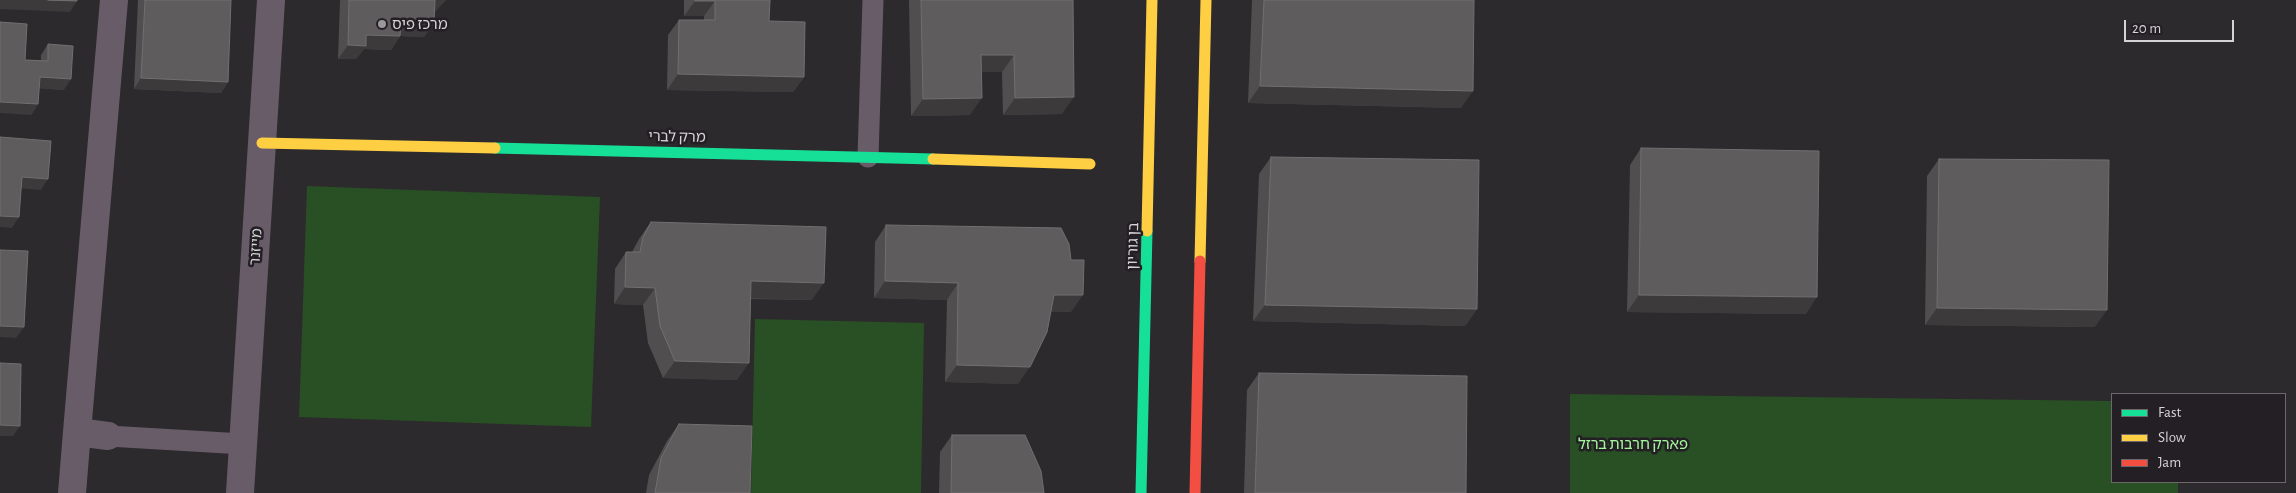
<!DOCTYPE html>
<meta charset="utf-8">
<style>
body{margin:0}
#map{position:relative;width:2296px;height:493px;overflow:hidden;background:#2c2a2c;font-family:"Alegreya Sans",sans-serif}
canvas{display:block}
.legend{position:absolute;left:2111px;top:393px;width:175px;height:90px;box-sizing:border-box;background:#231f24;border:1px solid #6b676b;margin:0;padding:6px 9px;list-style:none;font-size:15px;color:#d6d3d6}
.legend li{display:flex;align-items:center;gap:10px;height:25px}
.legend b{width:25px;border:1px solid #6b676b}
.scale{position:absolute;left:2124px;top:20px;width:110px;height:22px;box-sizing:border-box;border:2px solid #d6d3d6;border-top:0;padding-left:6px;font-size:15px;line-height:18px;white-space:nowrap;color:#d6d3d6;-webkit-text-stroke:4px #231f24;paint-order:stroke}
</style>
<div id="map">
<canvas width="2296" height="493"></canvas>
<ul class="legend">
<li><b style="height:6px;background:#16e098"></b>Fast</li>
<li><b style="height:6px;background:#ffcf43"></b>Slow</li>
<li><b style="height:6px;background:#f24e42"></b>Jam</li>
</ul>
<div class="scale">20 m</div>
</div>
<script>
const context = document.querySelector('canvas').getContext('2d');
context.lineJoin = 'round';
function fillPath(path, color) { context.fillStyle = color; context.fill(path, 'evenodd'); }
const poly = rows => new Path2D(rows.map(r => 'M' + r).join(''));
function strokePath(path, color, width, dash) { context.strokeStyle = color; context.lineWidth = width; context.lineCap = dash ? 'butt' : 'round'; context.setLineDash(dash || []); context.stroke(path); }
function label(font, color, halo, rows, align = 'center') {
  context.font = font + ' "Alegreya Sans","Noto Sans Hebrew",sans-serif'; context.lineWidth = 5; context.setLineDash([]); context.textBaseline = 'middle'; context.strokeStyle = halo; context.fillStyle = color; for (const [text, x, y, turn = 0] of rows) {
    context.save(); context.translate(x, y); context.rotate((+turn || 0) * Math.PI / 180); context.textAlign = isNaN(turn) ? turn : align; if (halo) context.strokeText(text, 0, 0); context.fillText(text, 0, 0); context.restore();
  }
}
fillPath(poly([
 [307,186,600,197,591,427,299,417],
 [755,319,924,323,921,493,751,493],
 [1570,394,2112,401,2112,482,2178,482,2178,493,1570,493]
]), '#294f25');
strokePath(poly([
 [868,157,873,0],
 [108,436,243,444]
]), '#685c69', 21);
strokePath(poly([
 [108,436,77,432,114,0],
 [72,493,77,432],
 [240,493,271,0]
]), '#685c69', 28);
strokePath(poly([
 [495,148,933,159],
 [1141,493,1147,231]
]), '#16e098', 11);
strokePath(poly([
 [262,143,495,148],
 [933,159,1090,164],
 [1147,231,1152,0],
 [1200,261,1206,0]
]), '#ffcf43', 11);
strokePath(poly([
 [1195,493,1200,261]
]), '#f24e42', 11);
fillPath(poly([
 [138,0,231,0,228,82,221,93,134,89],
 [340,0,446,0,434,12,434,23,424,37,400,36,391,50,364,49,356,59,338,59],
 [684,0,770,0,769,21,804,77,793,92,667,90,668,35,679,20,704,20,704,16,684,16],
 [909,0,1073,0,1062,114,1003,115,1002,72,981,72,970,115,911,116],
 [1252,0,1474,0,1461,108,1248,103],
 [48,44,64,90,39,88,38,104,31,115,25,60,41,61,41,55],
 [1641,148,1806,314,1627,312,1630,165],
 [1271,157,1477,309,1465,326,1253,321,1259,174],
 [1939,159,2095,327,1925,325,1927,176],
 [651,222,812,300,750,299,737,380,663,378,648,343,643,305,614,304,615,269,626,252,632,252,639,239],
 [886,225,1071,312,1051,312,1018,384,945,382,947,300,874,298,875,242],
 [1259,373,1466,493,1244,493,1247,390],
 [679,424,750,493,646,493,649,475,667,441],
 [952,435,1044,493,939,493,940,452]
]), '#504e4e');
fillPath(poly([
 [0,0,48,0,77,1,70,12,0,9],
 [433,0,446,0,435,12,425,11],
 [695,1,715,1,704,16,684,16],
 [401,22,434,23,424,37,400,36,391,50,364,49,356,59,338,59,348,45,366,35],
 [981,55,1014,55,1002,72,969,72],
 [678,74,804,77,793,92,667,90],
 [40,77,71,79,64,90,33,88],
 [141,78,228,82,221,93,134,89],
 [1260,86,1473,91,1461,108,1248,103],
 [1074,97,1062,114,1003,115,1015,98],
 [982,98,970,115,911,116,923,99],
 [0,102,38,104,31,115,0,113],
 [22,177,48,179,41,190,14,188],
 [0,216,19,217,12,228,0,227],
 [751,281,824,283,812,300,739,298],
 [885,281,958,283,947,300,874,298],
 [625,287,655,288,643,305,614,304],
 [1054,295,1083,295,1071,312,1042,312],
 [1639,295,1817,297,1806,314,1627,312],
 [1265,305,1477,309,1465,326,1253,321],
 [1937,308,2107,310,2095,327,1925,325],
 [0,326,24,327,16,338,0,337],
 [675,361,749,363,737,380,663,378],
 [957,365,1030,367,1018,384,945,382],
 [0,425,20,426,13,436,0,436]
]), '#3c3a3a');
const building = poly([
 [48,0,77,0,77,1,48,0],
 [145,0,231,0,228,82,141,78,145,0],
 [349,0,435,0,434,23,401,22,400,36,366,35,366,46,348,45,349,0],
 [695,0,770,0,769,21,805,22,804,77,678,74,679,20,715,20,715,1,695,1,695,0],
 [921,0,1073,0,1074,97,1015,98,1014,55,981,55,982,98,923,99,921,0],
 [1264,0,1474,0,1473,91,1260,86,1264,0],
 [0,22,27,24,25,60,48,61,48,44,73,46,71,79,40,77,38,104,0,102,0,22],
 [0,137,51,141,48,179,22,177,19,217,0,216,0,137],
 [1641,148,1819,151,1817,297,1639,295,1641,148],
 [1271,157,1479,160,1477,309,1265,305,1271,157],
 [1939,159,2109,160,2107,310,1937,308,1939,159],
 [651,222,826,227,824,283,751,281,749,363,675,361,660,326,655,288,625,287,626,252,640,252,643,237,651,222],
 [886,225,1061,228,1069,244,1071,260,1084,260,1083,295,1054,295,1047,332,1030,367,957,365,958,283,885,281,886,225],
 [0,250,28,251,24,327,0,326,0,250],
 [0,363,21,364,20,426,0,425,0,363],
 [1259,373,1467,376,1466,493,1255,493,1259,373],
 [679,424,752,426,750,493,655,493,661,458,679,424],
 [952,435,1025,435,1041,471,1044,493,951,493,952,435]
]);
fillPath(building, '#5e5c5d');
strokePath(building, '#716f70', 1);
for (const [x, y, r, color] of [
 [382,24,5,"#9a989a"]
]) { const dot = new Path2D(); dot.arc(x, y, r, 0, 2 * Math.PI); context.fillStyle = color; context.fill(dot); strokePath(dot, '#231f24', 2); }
label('15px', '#d6d3d6', '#231f24', [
 ["מרכז פיס",392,24]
], 'left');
label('15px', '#d6d3d6', '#231f24', [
 ["מרק לברי",677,137,1],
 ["בן גוריון",1133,246,-88],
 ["מייזנר",256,247,-86]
]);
label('15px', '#a3f89b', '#231f24', [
 ["פארק חרבות ברזל",1633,444]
]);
</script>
